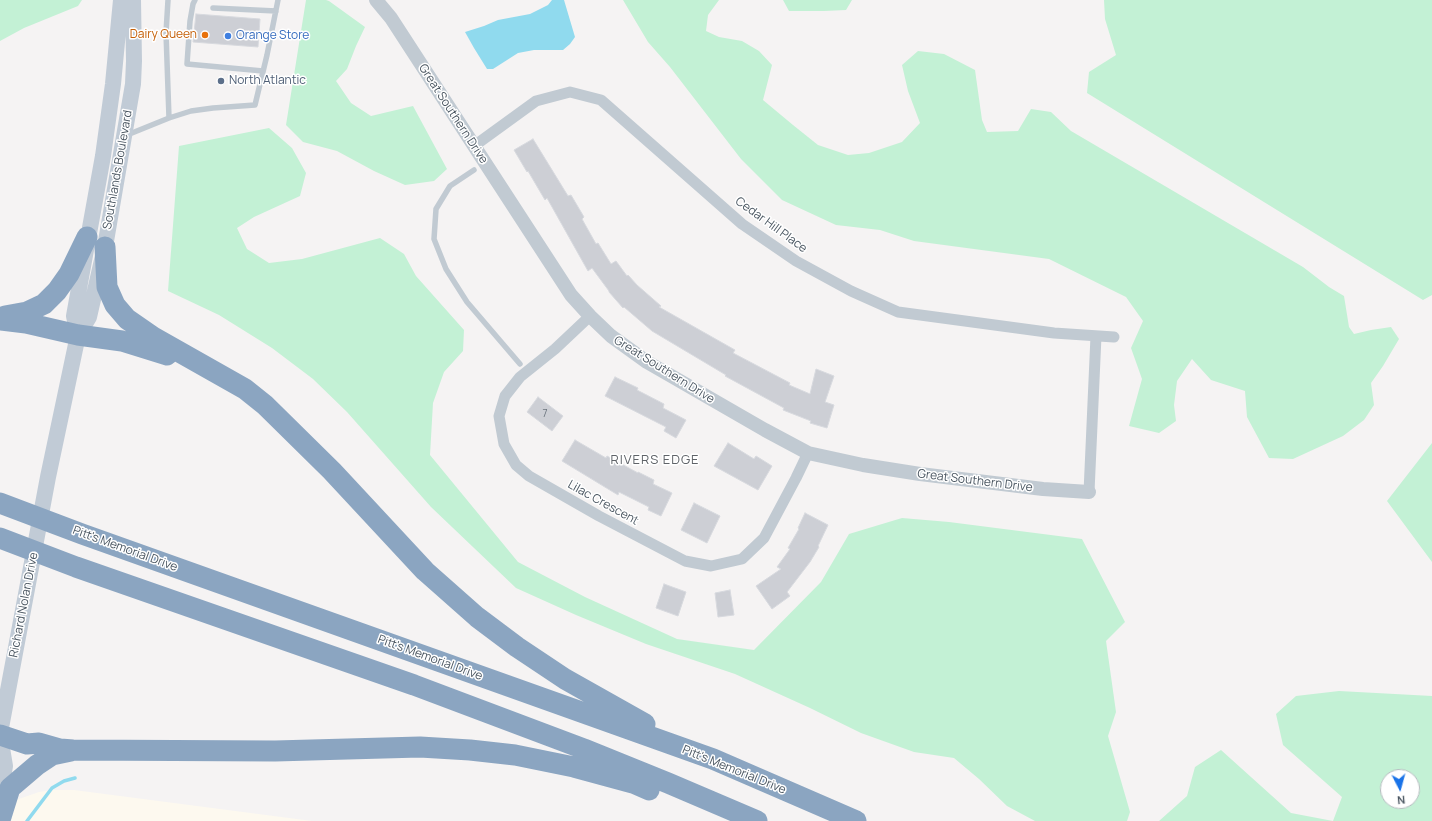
<!DOCTYPE html>
<style>
body{margin:0}
#map{position:relative;width:1432px;height:821px;overflow:hidden;background:#f5f3f3;font-family:Manrope,sans-serif}
canvas{display:block}
.north{position:absolute;left:1380px;top:769px;width:40px;height:40px;box-sizing:border-box;background:#fff;border:1px solid #b7bbc0;border-radius:50%;rotate:174deg;font-size:11px;font-weight:700;line-height:16px;text-align:center;color:#4a5661}
.north::after{content:'';display:block;margin:auto;width:14px;height:18px;background:#1a73e8;clip-path:polygon(50% 0,100% 100%,50% 72%,0 100%)}
</style>
<div id="map">
<canvas width="1432" height="821"></canvas>
<div class="north">N</div>
</div>
<script>
const context = document.querySelector('canvas').getContext('2d');
context.lineJoin = 'round';
function fillPath(path, color) { context.fillStyle = color; context.fill(path, 'evenodd'); }
const poly = rows => new Path2D(rows.map(r => 'M' + r).join(''));
function strokePath(path, color, width, dash) { context.strokeStyle = color; context.lineWidth = width; context.lineCap = dash ? 'butt' : 'round'; context.setLineDash(dash || []); context.stroke(path); }
function label(font, color, halo, rows, align = 'center') {
  context.font = font + ' Manrope,sans-serif'; context.lineWidth = 3; context.setLineDash([]); context.textBaseline = 'middle'; context.strokeStyle = halo; context.fillStyle = color; for (const [text, x, y, turn = 0] of rows) {
    context.save(); context.translate(x, y); context.rotate((+turn || 0) * Math.PI / 180); context.textAlign = isNaN(turn) ? turn : align; if (halo) context.strokeText(text, 0, 0); context.fillText(text, 0, 0); context.restore();
  }
}
fillPath(poly([
 [52,790,74,790,312,821,11,821,16,800,39,792]
]), '#fdf9ef');
fillPath(poly([
 [0,0,82,0,78,6,24,28,0,41],
 [306,0,326,0,329,1,365,27,356,46,347,69,336,81,351,103,371,116,413,106,447,169,434,181,405,185,374,171,337,151,303,142,286,125],
 [623,0,719,0,708,15,706,31,719,37,742,41,759,51,772,65,763,100,793,125,818,145,848,155,869,153,902,142,920,123,908,91,902,65,918,51,944,54,975,70,982,120,987,132,1018,131,1031,109,1051,112,1071,131,1303,267,1329,287,1344,296,1349,327,1354,334,1371,330,1391,327,1399,339,1383,366,1371,383,1374,405,1364,420,1343,436,1293,459,1269,458,1247,417,1245,391,1211,380,1192,359,1177,381,1174,405,1176,421,1159,433,1129,426,1142,379,1131,348,1143,321,1126,297,1049,259,914,241,880,230,836,225,782,200,741,159,670,67,648,42],
 [783,0,852,0,846,10,824,11,789,11],
 [1104,0,1432,0,1432,295,1423,300,1087,93,1089,72,1116,55,1105,19],
 [269,128,292,148,306,173,300,196,254,217,237,228,247,249,269,263,302,259,380,238,404,254,416,276,464,330,463,351,444,372,433,403,430,455,518,562,585,597,677,639,754,650,821,582,849,534,902,518,949,522,1082,539,1125,622,1106,641,1116,712,1108,736,1130,812,1127,821,1035,821,1007,806,979,779,954,758,914,752,861,733,810,708,735,674,646,644,576,615,516,588,431,507,347,412,313,379,272,348,219,315,168,291,179,146],
 [1432,443,1432,562,1387,501],
 [1339,691,1432,696,1432,821,1333,821,1342,797,1283,745,1276,714,1296,696],
 [1388,777,1412,777,1412,801,1388,801],
 [1221,750,1291,813,1333,821,1159,821,1187,796,1195,767]
]), '#c3f1d5');
fillPath(poly([
 [552,0,564,0,575,37,570,44,563,50,534,50,518,53,493,69,487,69,474,48,465,32,484,26,498,20,530,14,548,5]
]), '#90daee');
strokePath(poly([
 [27,821,52,788,64,781,75,778]
]), '#90daee', 3.5);
const building = poly([
 [196,14,260,19,258,47,193,42,196,14],
 [533,139,568,196,571,195,584,217,582,219,596,244,598,243,611,264,616,261,627,276,628,275,637,285,661,306,659,307,735,350,733,353,790,383,789,385,810,394,816,369,834,376,825,402,834,405,827,428,810,423,811,421,783,410,784,408,725,376,726,375,652,331,624,307,623,308,609,292,609,291,592,268,588,271,547,198,545,200,528,171,527,172,514,150,533,139],
 [615,377,638,388,637,390,664,404,663,408,686,420,676,438,664,431,666,427,605,396,615,377],
 [538,397,563,416,552,431,527,412,538,397],
 [575,440,606,458,607,456,638,473,638,472,654,480,653,484,672,493,661,516,648,510,649,507,619,492,618,495,562,461,575,440],
 [728,443,754,459,756,456,772,466,758,490,714,466,728,443],
 [694,503,720,516,707,543,681,530,694,503],
 [805,513,828,525,818,546,819,547,810,562,787,592,790,596,772,609,756,586,781,569,777,567,790,549,788,548,799,529,798,528,805,513],
 [664,584,686,592,678,616,656,608,664,584],
 [730,590,734,615,718,617,715,593,730,590]
]);
fillPath(building, '#cdcfd5');
strokePath(building, '#d7d9de', 1);
strokePath(poly([
 [168,0,166,33,169,118],
 [195,0,193,4,190,21,187,64,263,71],
 [213,8,276,11],
 [127,135,169,118,191,111,213,108,255,105,267,55,278,0],
 [474,170,450,186,436,209,434,239,446,269,467,302,520,364]
]), '#c1cad2', 5.5);
strokePath(poly([
 [474,146,536,101,570,92,601,100,742,224,796,261,851,291,898,312,1054,333,1114,337],
 [590,316,555,349,520,377,505,396,499,416,504,444,516,465,529,476,599,516,685,561,711,566,742,559,764,538,796,478,808,453],
 [1089,492,1096,336]
]), '#c1cad2', 11);
strokePath(poly([
 [376,0,391,18,571,295,590,316,611,336,647,362,765,430,808,453,863,465,920,474,1043,489,1089,492]
]), '#c1cad2', 14);
strokePath(poly([
 [78,335,74,316,103,156,113,84,121,0],
 [0,733,48,477,78,335,89,317,105,247,133,84,134,61,133,0],
 [0,736,5,766,0,794]
]), '#c1cbd6', 16);
strokePath(poly([
 [105,247,107,287,115,305,127,319,153,337,245,389,265,405,332,471,425,571,477,617,517,647,565,679,645,724],
 [5,316,27,312,44,304,57,291,69,274,87,237],
 [0,320,26,323,78,335,122,341,167,355],
 [0,503,82,534,713,759,856,821],
 [0,538,76,567,414,685,584,749,668,783,757,821],
 [0,735,27,744,39,743,60,749,73,750,275,751,420,747,470,750,515,755,574,767,633,783,649,790],
 [0,820,10,788,37,765,52,755,71,751]
]), '#8ba5c1', 21);
for (const [x, y, r, color] of [
 [205,35,4,"#e8710a"],
 [228,36,4,"#3f7fe0"],
 [221,81,4,"#5c6f8a"]
]) { const dot = new Path2D(); dot.arc(x, y, r, 0, 2 * Math.PI); context.fillStyle = color; context.fill(dot); strokePath(dot, '#fff', 1.5); }
label('10px', '#6b747e', null, [
 ["7",545,414]
]);
label('12px', '#c56008', '#fff', [
 ["Dairy Queen",197,35]
], 'right');
label('12px', '#366cbe', '#fff', [
 ["Orange Store",236,36]
], 'left');
label('12px', '#4e5e75', '#fff', [
 ["North Atlantic",229,81]
], 'left');
label('12px', '#4a5661', '#fff', [
 ["Great Southern Drive",453,114,57],
 ["Southlands Boulevard",118,170,-80],
 ["Cedar Hill Place",771,225,36],
 ["Great Southern Drive",664,370,32],
 ["Great Southern Drive",975,481,7],
 ["Lilac Crescent",603,503,29],
 ["Pitt's Memorial Drive",125,549,20],
 ["Richard Nolan Drive",24,605,-79],
 ["Pitt's Memorial Drive",430,658,20],
 ["Pitt's Memorial Drive",734,770,22]
]);
context.letterSpacing = '1px';
label('13px', '#5f6368', '#fff', [
 ["RIVERS EDGE",655,460]
]);
context.letterSpacing = '0px';
</script>
